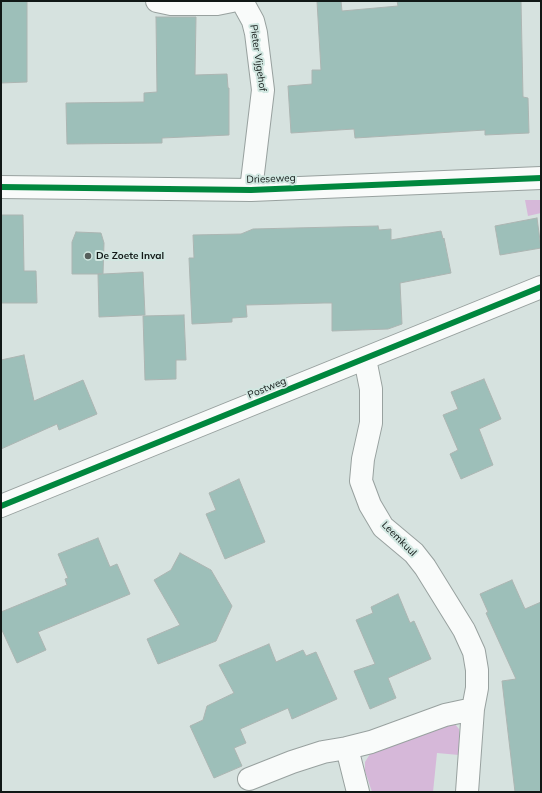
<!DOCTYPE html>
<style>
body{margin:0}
#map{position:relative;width:542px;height:793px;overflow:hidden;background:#d6e2df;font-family:Mulish,sans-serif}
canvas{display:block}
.frame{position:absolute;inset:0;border:2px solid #111816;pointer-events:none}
</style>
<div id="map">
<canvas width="542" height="793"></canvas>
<div class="frame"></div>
</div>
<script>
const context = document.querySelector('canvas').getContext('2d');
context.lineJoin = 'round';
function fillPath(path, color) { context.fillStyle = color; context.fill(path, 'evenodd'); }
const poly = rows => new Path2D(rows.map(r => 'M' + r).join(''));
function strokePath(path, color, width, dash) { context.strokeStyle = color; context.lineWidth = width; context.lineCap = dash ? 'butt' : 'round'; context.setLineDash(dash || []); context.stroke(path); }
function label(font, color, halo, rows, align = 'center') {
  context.font = font + ' Mulish,sans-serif'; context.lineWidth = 4; context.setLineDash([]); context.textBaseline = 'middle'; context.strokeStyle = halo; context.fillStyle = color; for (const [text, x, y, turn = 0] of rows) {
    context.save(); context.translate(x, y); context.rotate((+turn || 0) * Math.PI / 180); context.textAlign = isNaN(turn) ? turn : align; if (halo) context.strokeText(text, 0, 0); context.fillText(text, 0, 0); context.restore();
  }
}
fillPath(poly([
 [525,200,541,200,541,213,528,216],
 [454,723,459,729,461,745,459,755,437,753,433,792,372,792,365,771,365,762,370,754,376,748]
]), '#d6b8d9');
const building = poly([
 [1,1,27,1,27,82,1,83,1,1],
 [317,1,341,1,342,11,398,6,397,1,521,1,523,97,528,98,529,133,485,135,485,130,355,138,354,129,291,133,288,86,312,84,312,70,321,70,317,1],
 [156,17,196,17,195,75,227,74,228,88,229,88,229,135,162,138,162,143,67,144,66,103,144,102,144,93,157,92,156,17],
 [1,215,23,215,24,271,36,271,37,303,1,303,1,215],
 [537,218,541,248,500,255,495,226,537,218],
 [378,226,379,230,391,229,391,240,441,231,443,239,444,238,451,273,400,283,402,324,388,329,332,331,332,303,324,303,246,305,247,317,232,318,232,322,192,324,189,258,194,258,193,235,241,234,253,229,378,226],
 [76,232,101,233,104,243,103,274,143,272,145,315,99,317,98,274,102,274,72,274,72,242,76,232],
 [184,315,186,360,176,360,176,379,145,380,143,316,184,315],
 [24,355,34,401,83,380,97,414,59,430,57,424,1,449,1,360,24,355],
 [484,379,501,419,479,429,493,465,461,479,450,454,458,450,443,415,458,409,451,392,484,379],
 [239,479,265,542,225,559,206,514,216,510,209,493,239,479],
 [98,538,110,567,117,564,130,594,38,632,46,650,17,663,1,628,1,612,67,585,65,579,68,578,58,554,98,538],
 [180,553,211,570,232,606,216,641,158,664,147,639,180,625,154,580,171,570,180,553],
 [512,580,525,609,541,602,541,792,515,792,502,681,516,679,486,613,488,612,480,594,512,580],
 [398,594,410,623,414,621,431,659,388,678,396,698,370,709,354,671,375,664,356,620,373,613,371,607,398,594],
 [269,644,276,662,303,650,306,656,316,652,337,699,292,719,288,708,240,729,246,743,234,748,242,766,214,778,190,726,203,720,207,706,234,693,219,665,269,644]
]);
fillPath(building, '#9dbfb9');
strokePath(building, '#acb5b2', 1);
const street = poly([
 [157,1,171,4,217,4,232,1],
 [242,1,253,21,256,33,263,90,251,190],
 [1,187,251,190,541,178],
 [365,359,371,389,371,423,363,459,361,481,370,505,383,527,414,553,425,567,464,630,474,652,477,670,477,688,473,709],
 [1,506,541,287],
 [249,779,292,762,323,752,347,748],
 [358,792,347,748,371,742,445,715,473,709,467,792]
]);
strokePath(street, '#98a19f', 24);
strokePath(street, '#f9fbfa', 22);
strokePath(poly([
 [1,187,251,190,541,178],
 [1,506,541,287]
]), '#00873e', 6);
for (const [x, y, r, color] of [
 [88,256,4,"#565f5c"]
]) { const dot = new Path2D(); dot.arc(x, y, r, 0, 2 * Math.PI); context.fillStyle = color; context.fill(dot); strokePath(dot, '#d1e7e1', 1.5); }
label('10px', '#111816', '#d1e7e1', [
 ["Pieter Vijgehof",258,58,82],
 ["Drieseweg",271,179,-2],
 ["Postweg",267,388,-22],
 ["Leemkuul",399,539,45]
]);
label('bold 10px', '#111816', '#d1e7e1', [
 ["De Zoete Inval",96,256]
], 'left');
</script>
